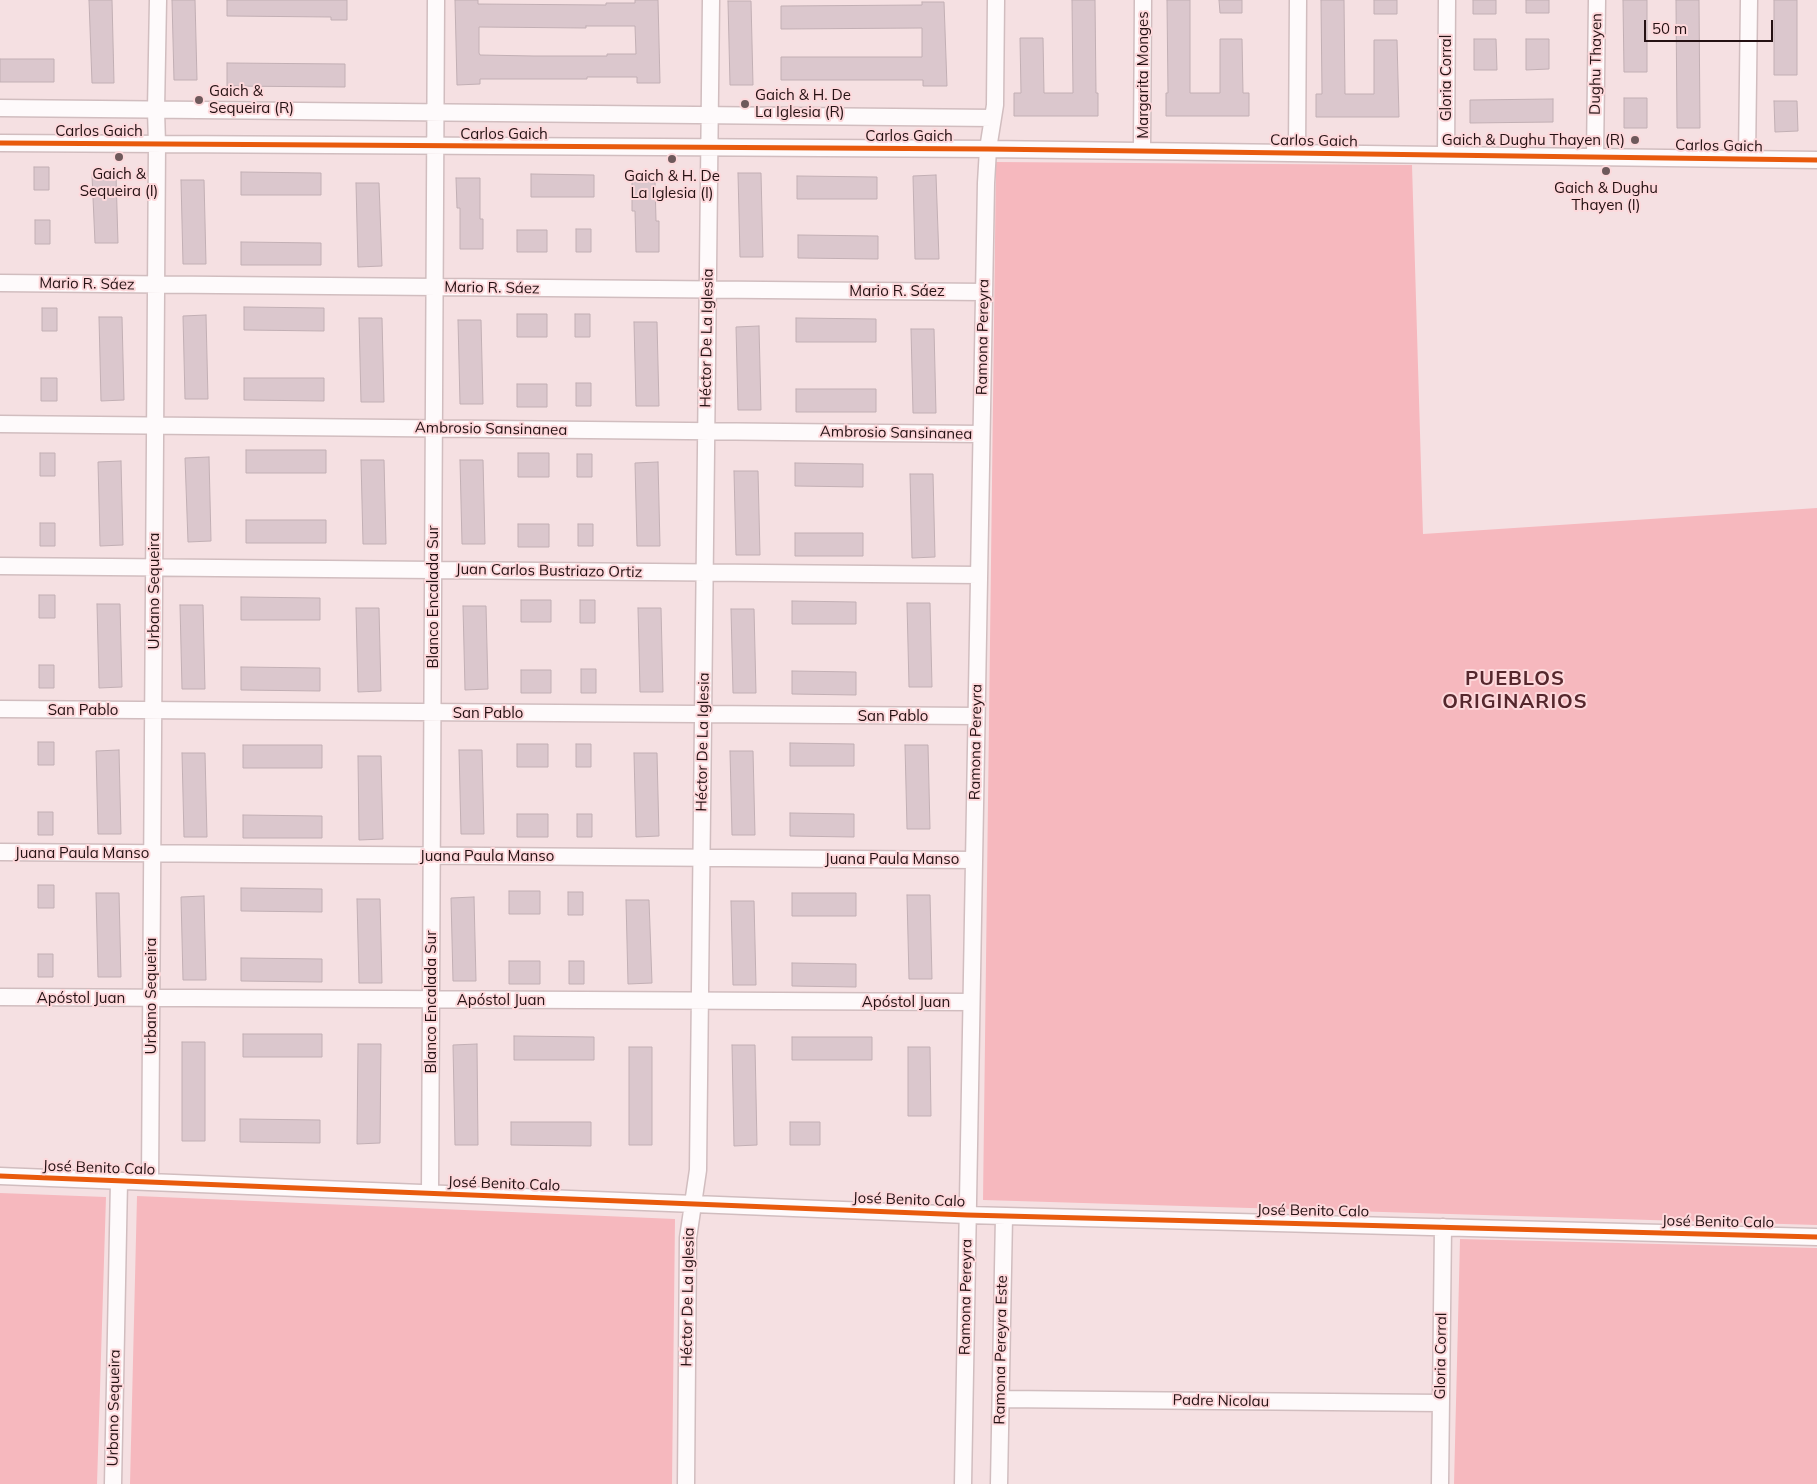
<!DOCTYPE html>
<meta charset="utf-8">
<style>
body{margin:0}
#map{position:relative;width:1817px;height:1484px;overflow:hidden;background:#f5e0e2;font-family:Mulish,sans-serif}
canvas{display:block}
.scale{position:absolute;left:1644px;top:20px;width:129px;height:22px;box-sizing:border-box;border:2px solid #251113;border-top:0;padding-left:6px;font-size:15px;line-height:18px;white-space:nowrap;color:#251113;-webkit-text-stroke:4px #fdd8db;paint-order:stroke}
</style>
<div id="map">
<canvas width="1817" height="1484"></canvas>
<div class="scale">50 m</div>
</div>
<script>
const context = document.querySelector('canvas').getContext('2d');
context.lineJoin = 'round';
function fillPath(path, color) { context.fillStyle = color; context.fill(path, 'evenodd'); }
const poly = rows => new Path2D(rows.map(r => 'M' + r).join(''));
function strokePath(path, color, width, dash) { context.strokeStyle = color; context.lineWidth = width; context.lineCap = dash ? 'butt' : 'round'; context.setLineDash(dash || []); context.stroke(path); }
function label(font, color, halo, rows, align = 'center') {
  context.font = font + ' Mulish,sans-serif'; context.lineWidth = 4; context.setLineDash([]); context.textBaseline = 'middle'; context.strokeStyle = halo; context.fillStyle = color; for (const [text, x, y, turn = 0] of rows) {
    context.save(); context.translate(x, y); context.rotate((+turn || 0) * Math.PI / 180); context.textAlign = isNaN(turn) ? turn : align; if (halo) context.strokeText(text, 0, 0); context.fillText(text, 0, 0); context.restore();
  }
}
fillPath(poly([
 [996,162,1412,165,1423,534,1817,508,1817,1225,983,1200],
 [0,1193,106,1197,97,1484,0,1484],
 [137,1196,675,1219,672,1484,130,1484],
 [1460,1239,1817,1248,1817,1484,1454,1484]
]), '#f6b8be');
const building = poly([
 [89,0,112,0,114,83,92,83,89,0],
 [172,0,195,0,197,80,174,80,172,0],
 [227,0,347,0,347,20,331,20,331,17,227,16,227,0],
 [455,0,478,0,478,4,606,5,606,3,635,3,635,0,658,0,660,83,637,83,637,77,587,77,587,79,480,79,480,84,457,85,455,0],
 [586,26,635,26,636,54,607,54,607,56,534,56,480,55,479,53,479,27,586,28,586,26],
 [1072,0,1095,0,1096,93,1098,93,1098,116,1014,116,1014,93,1021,93,1020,38,1043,38,1044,93,1073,93,1072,0],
 [1167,0,1190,0,1190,93,1220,93,1220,39,1242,39,1243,93,1249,93,1249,116,1166,116,1166,93,1168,93,1167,0],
 [1219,0,1242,0,1242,13,1220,13,1219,0],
 [1321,0,1344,0,1345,94,1374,94,1374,40,1397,40,1399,117,1316,117,1316,94,1322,94,1321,0],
 [1374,0,1397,0,1397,14,1374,14,1374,0],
 [1473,0,1496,0,1496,14,1473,14,1473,0],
 [1526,0,1549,0,1549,13,1526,13,1526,0],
 [1623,0,1647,0,1647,72,1624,72,1623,0],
 [1676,0,1699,0,1700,128,1677,128,1676,0],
 [1774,0,1797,0,1797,75,1774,75,1774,0],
 [728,1,751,1,753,85,730,85,728,1],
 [922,2,944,2,947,86,923,86,923,80,781,80,781,57,922,57,922,28,781,29,781,6,922,5,922,2],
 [1474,39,1496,39,1497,70,1474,70,1474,39],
 [1526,39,1549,39,1549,69,1526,70,1526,39],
 [0,59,54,59,54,82,0,82,0,59],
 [227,63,345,64,345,87,227,86,227,63],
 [1624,98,1647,98,1647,128,1624,128,1624,98],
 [1553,99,1553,122,1470,123,1470,100,1553,99],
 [1774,101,1797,101,1798,131,1775,132,1774,101],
 [34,167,49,167,49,190,34,190,34,167],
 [241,172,321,173,321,195,241,195,241,172],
 [738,173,761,173,763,257,740,257,738,173],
 [531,174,594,175,594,197,531,197,531,174],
 [92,175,116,175,118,243,95,243,92,175],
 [936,175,939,259,915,259,913,176,936,175],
 [797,176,877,177,877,199,797,199,797,176],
 [456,178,480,178,480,219,483,219,483,249,460,249,460,208,457,208,456,178],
 [181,180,204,180,206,264,183,264,181,180],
 [655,180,656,221,659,221,659,252,636,252,635,211,632,211,632,181,655,180],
 [356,183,379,183,382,266,358,267,356,183],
 [35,220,50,220,50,244,35,244,35,220],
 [576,229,591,229,591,252,576,252,576,229],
 [517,230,547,230,547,252,517,252,517,230],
 [798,235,878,236,878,259,798,258,798,235],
 [241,242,321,243,321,265,241,265,241,242],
 [244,307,324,308,324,331,244,330,244,307],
 [42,308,57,308,57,331,42,331,42,308],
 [517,314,547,314,547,337,517,337,517,314],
 [575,314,590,314,590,337,575,337,575,314],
 [206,315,208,399,185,399,183,316,206,315],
 [99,317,122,317,124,400,101,401,99,317],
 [359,318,382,318,384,402,361,402,359,318],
 [796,318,876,319,876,342,796,342,796,318],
 [458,320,481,320,483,404,460,404,458,320],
 [634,322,657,322,659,406,636,406,634,322],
 [759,326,761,410,738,410,736,327,759,326],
 [911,329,934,329,936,413,913,413,911,329],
 [41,378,57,378,57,401,41,401,41,378],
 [244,378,324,378,324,401,244,400,244,378],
 [576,383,591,383,591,406,576,406,576,383],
 [517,384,547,384,547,407,517,407,517,384],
 [796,389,876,389,876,412,796,412,796,389],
 [246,450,326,450,326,473,246,473,246,450],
 [40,453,55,453,55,476,40,476,40,453],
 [518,453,549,453,549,477,518,477,518,453],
 [577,454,592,454,592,477,577,477,577,454],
 [209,457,211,541,188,542,185,458,209,457],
 [361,460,384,460,386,544,363,544,361,460],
 [460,460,483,460,485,544,462,544,460,460],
 [121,461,123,545,100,546,98,462,121,461],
 [658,462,660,546,637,546,635,463,658,462],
 [795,463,863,464,863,487,795,486,795,463],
 [734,471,758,471,760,555,736,555,734,471],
 [910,474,933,474,935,557,912,558,910,474],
 [246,520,326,520,326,543,246,543,246,520],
 [40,523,55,523,55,546,40,546,40,523],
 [518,524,549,524,549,547,518,547,518,524],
 [578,524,593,524,593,546,578,546,578,524],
 [795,533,863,533,863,556,795,556,795,533],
 [39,595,55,595,55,618,39,618,39,595],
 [241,597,320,598,320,620,241,620,241,597],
 [521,600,551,600,551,622,521,622,521,600],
 [580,600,595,600,595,623,580,623,580,600],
 [792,601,856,602,856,624,792,624,792,601],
 [907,603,930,603,932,687,909,687,907,603],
 [97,604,120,604,122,687,99,688,97,604],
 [180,605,203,605,205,689,182,689,180,605],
 [463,606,486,606,488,689,465,690,463,606],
 [356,608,379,608,381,691,358,692,356,608],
 [638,608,661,608,663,692,640,692,638,608],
 [731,609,754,609,756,693,733,693,731,609],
 [39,665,54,665,54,688,39,688,39,665],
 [241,667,320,668,320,691,241,690,241,667],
 [581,669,596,669,596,693,581,693,581,669],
 [521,670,551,670,551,693,521,693,521,670],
 [792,671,856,672,856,695,792,694,792,671],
 [38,742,54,742,54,765,38,765,38,742],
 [790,743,854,744,854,766,790,766,790,743],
 [517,744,548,744,548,767,517,767,517,744],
 [576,744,591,744,591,767,576,767,576,744],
 [243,745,322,745,322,768,243,768,243,745],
 [905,745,928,745,930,829,907,829,905,745],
 [119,750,121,834,98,834,96,751,119,750],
 [459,750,482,750,484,834,461,834,459,750],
 [730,751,753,751,755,835,732,835,730,751],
 [182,753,205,753,207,837,184,837,182,753],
 [634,753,657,753,659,836,636,837,634,753],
 [358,756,381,756,383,839,359,840,358,756],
 [38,812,53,812,53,835,38,835,38,812],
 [790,813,854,814,854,837,790,836,790,813],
 [517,814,548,814,548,837,517,837,517,814],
 [577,814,592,814,592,837,577,837,577,814],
 [243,815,322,816,322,838,243,838,243,815],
 [38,885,54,885,54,908,38,908,38,885],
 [241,888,322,889,322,912,241,911,241,888],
 [509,891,540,891,540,914,509,914,509,891],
 [568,892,583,892,583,915,568,915,568,892],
 [96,893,119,893,121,977,98,977,96,893],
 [792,893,856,893,856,916,792,916,792,893],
 [907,895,930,895,932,979,909,979,907,895],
 [204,896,206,980,183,980,181,897,204,896],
 [474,897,476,981,453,981,451,898,474,897],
 [357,899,380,899,382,983,359,983,357,899],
 [626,900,649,900,652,983,628,984,626,900],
 [731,901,754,901,756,985,733,985,731,901],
 [38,954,53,954,53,977,38,977,38,954],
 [241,958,322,959,322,982,241,981,241,958],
 [509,961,540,961,540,984,509,984,509,961],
 [569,961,584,961,584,984,569,984,569,961],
 [792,963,856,964,856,987,792,986,792,963],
 [243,1034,322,1034,322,1057,243,1057,243,1034],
 [514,1036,594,1037,594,1060,514,1060,514,1036],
 [792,1037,872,1037,872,1060,792,1060,792,1037],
 [182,1042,205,1042,205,1141,182,1141,182,1042],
 [358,1044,381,1044,380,1143,357,1144,358,1044],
 [477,1044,478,1145,455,1145,453,1045,477,1044],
 [732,1045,755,1045,757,1145,734,1146,732,1045],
 [629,1047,652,1047,652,1145,629,1145,629,1047],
 [908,1047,930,1047,931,1116,908,1116,908,1047],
 [240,1119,320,1120,320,1143,240,1142,240,1119],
 [511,1122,591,1122,591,1146,511,1145,511,1122],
 [790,1122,820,1122,820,1145,790,1145,790,1122]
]);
fillPath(building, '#dbc7cd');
strokePath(building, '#c2afb4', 1);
const minor = poly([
 [0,108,993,118],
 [0,143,988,149,1817,160],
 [1142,151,1143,0],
 [1297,153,1298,0],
 [1446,155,1447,0],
 [1595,157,1597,0],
 [1747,159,1749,0],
 [0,283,984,292],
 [0,424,981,434],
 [0,566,979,575],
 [0,709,976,716],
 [0,852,974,860],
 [0,997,971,1002],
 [0,1176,967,1215,1817,1237],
 [150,1182,157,144,156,110,158,0],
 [430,1193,436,0],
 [1001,1399,1441,1403],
 [113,1484,119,1181],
 [686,1484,688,1238,698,1170,711,0],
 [963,1484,986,183,988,149,995,105,996,0],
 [999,1484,1004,1216],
 [1440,1484,1443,1227]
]);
strokePath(minor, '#d1bdbf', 19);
strokePath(minor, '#fefafb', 16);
strokePath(poly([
 [0,143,988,149,1817,160],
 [0,1176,967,1215,1817,1237]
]), '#e8590c', 5);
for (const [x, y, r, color] of [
 [199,100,5,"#6e595b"],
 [745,104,5,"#6e595b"],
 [1635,140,5,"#6e595b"],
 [119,157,5,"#6e595b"],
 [672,159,5,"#6e595b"],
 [1606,171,5,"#6e595b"]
]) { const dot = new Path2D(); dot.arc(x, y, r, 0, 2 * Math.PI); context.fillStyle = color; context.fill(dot); strokePath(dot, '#fdd8db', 2); }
label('15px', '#251113', '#fdd8db', [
 ["Dughu Thayen",1596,64,-89],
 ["Margarita Monges",1143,75,-90],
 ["Gloria Corral",1446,78,-90],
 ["Carlos Gaich",99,131],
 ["Carlos Gaich",504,134],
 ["Carlos Gaich",909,136],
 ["Carlos Gaich",1314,141,1],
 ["Carlos Gaich",1719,146,1],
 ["Mario R. Sáez",87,284,1],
 ["Mario R. Sáez",492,288,1],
 ["Mario R. Sáez",897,291],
 ["Ramona Pereyra",983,337,-89],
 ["Héctor De La Iglesia",707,338,-89],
 ["Ambrosio Sansinanea",491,429,1],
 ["Ambrosio Sansinanea",896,433,1],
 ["Juan Carlos Bustriazo Ortiz",549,571,1],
 ["Urbano Sequeira",154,591,-90],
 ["Blanco Encalada Sur",433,597,-90],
 ["San Pablo",83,710],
 ["San Pablo",488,713],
 ["San Pablo",893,716],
 ["Héctor De La Iglesia",703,742,-89],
 ["Ramona Pereyra",976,742,-89],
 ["Juana Paula Manso",82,853],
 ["Juana Paula Manso",487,856],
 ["Juana Paula Manso",892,859],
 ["Urbano Sequeira",151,996,-90],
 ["Apóstol Juan",81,998],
 ["Apóstol Juan",501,1000],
 ["Blanco Encalada Sur",431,1002,-90],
 ["Apóstol Juan",906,1002],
 ["José Benito Calo",99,1168,2],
 ["José Benito Calo",504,1184,2],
 ["José Benito Calo",909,1200,2],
 ["José Benito Calo",1313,1211,1],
 ["José Benito Calo",1718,1222,1],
 ["Héctor De La Iglesia",688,1297,-89],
 ["Ramona Pereyra",966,1297,-89],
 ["Ramona Pereyra Este",1001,1350,-89],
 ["Gloria Corral",1441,1356,-89],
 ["Padre Nicolau",1221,1401,1],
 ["Urbano Sequeira",114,1408,-89]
]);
label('15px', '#251113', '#fdd8db', [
 ["Gaich &",209,91,"left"],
 ["Sequeira (R)",209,108,"left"],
 ["Gaich & H. De",755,95,"left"],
 ["La Iglesia (R)",755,112,"left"],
 ["Gaich & Dughu Thayen (R)",1625,140,"right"],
 ["Gaich &",119,174],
 ["Sequeira (I)",119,191],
 ["Gaich & H. De",672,176],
 ["La Iglesia (I)",672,193],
 ["Gaich & Dughu",1606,188],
 ["Thayen (I)",1606,205]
]);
context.letterSpacing = '1px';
label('bold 20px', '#55272d', '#fdd8db', [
 ["PUEBLOS",1515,679],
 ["ORIGINARIOS",1515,702]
]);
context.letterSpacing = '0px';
</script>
